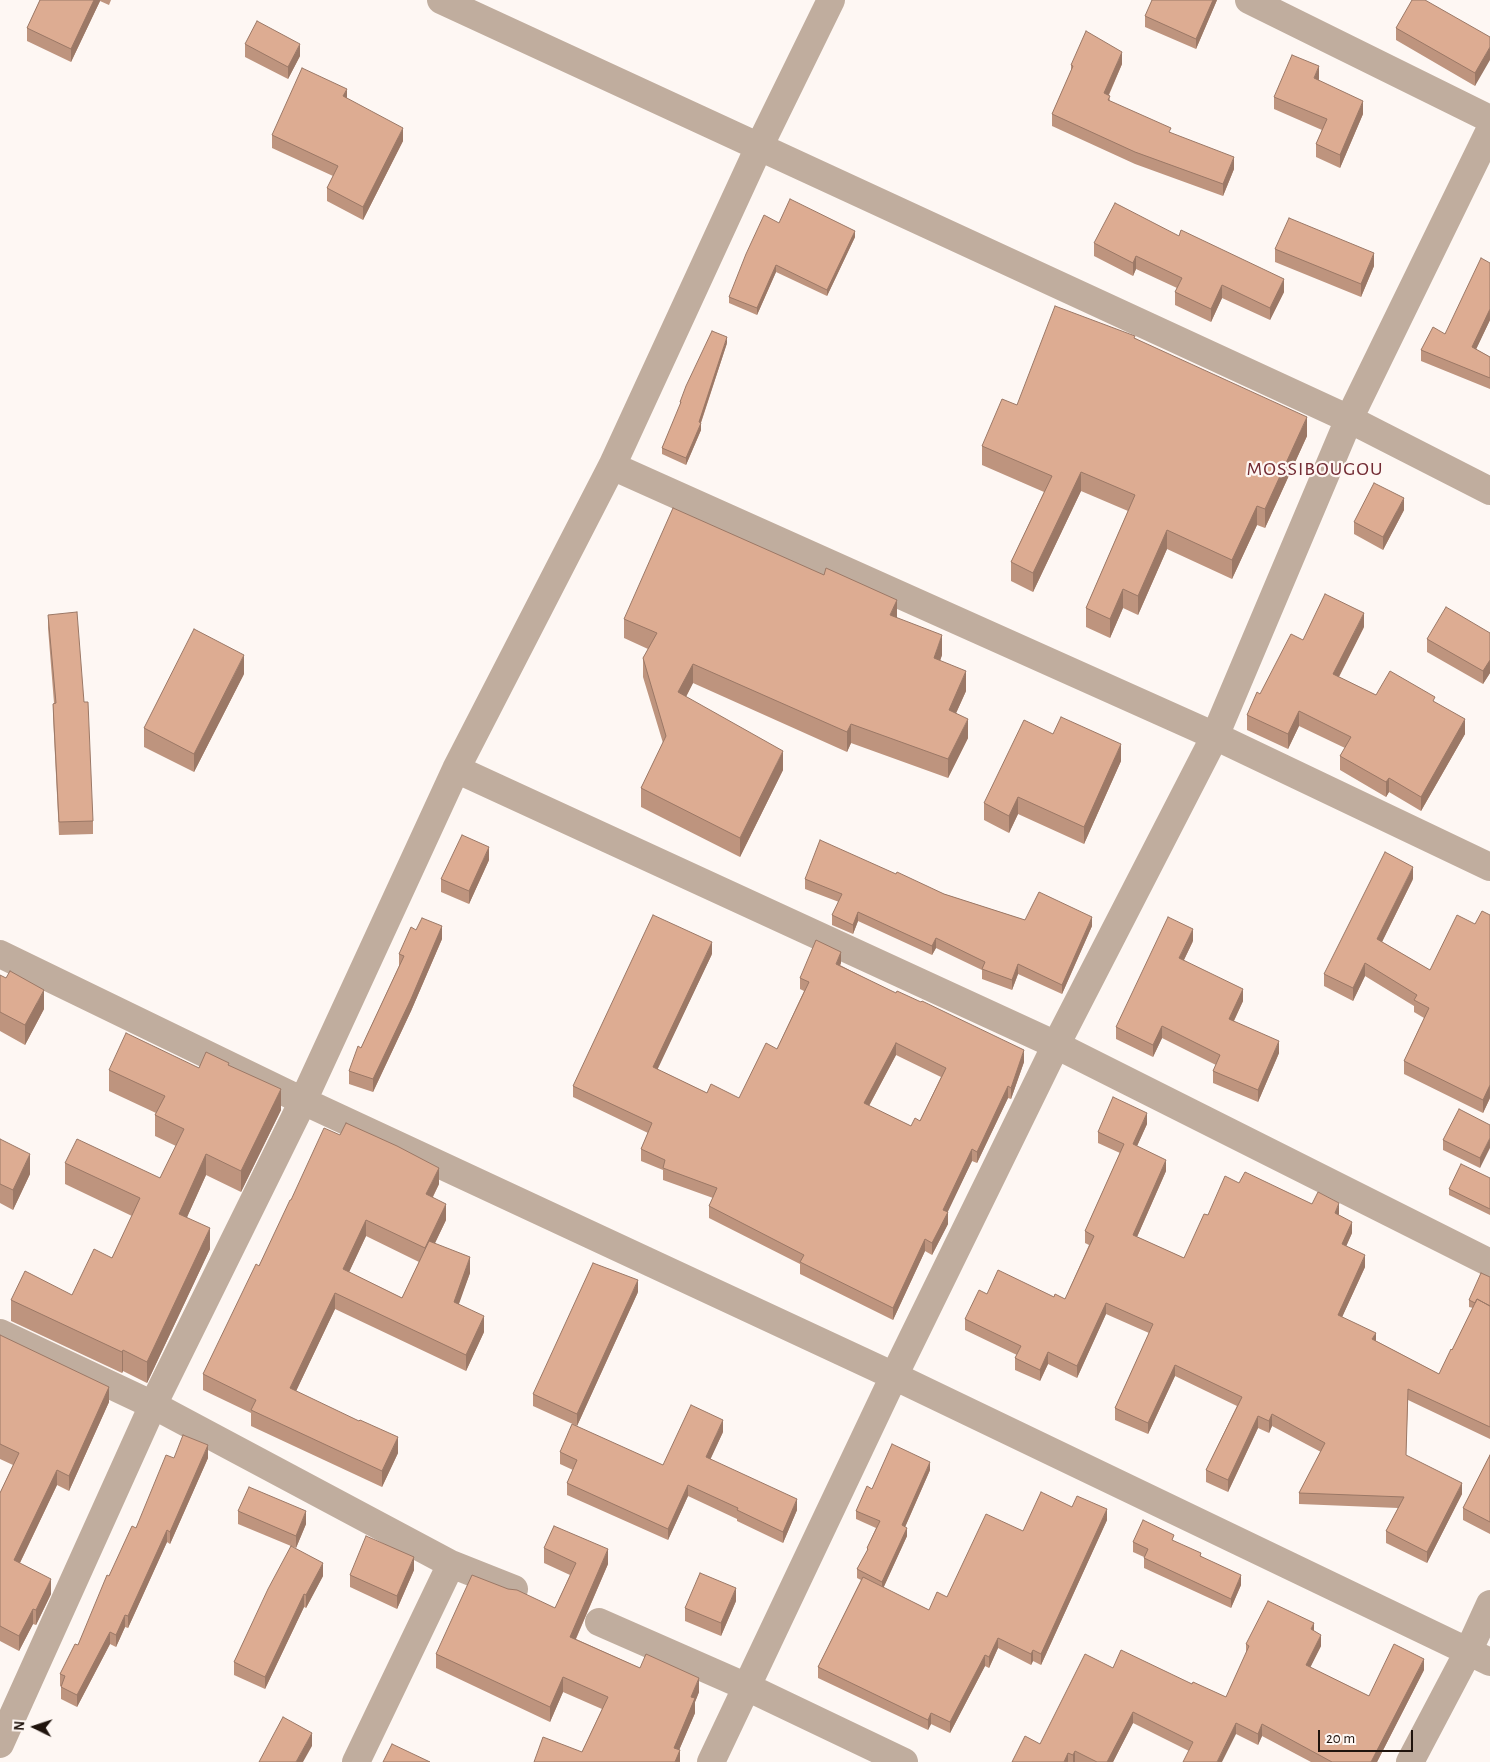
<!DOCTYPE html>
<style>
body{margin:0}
#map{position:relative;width:1490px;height:1762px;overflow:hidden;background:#fef7f3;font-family:"Alegreya Sans",sans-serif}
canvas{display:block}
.north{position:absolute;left:10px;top:1702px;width:50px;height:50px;-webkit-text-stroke:4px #fef7f3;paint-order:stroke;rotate:274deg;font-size:14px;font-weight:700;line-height:20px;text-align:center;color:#20140d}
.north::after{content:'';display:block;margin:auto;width:18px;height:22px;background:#20140d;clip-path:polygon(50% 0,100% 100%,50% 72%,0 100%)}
.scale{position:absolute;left:1318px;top:1730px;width:95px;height:22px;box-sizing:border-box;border:2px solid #20140d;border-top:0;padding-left:6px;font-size:15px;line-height:18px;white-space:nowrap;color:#20140d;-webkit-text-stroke:4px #fef7f3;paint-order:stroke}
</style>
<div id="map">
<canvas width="1490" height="1762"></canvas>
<div class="north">N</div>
<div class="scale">20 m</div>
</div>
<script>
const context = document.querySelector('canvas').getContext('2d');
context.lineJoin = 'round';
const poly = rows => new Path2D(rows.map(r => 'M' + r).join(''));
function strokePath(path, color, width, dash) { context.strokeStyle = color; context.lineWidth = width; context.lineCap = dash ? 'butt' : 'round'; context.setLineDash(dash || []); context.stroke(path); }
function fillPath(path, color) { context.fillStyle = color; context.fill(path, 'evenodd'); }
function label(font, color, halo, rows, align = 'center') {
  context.font = font + ' "Alegreya Sans",sans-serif'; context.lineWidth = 4.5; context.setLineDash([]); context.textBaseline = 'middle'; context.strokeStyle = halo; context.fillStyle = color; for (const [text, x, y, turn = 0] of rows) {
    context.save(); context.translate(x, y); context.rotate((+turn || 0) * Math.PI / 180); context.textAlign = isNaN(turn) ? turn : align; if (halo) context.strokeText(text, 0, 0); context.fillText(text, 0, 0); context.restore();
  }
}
strokePath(poly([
 [441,0,1349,419,1490,491],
 [1249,0,1490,119],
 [612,466,1215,736,1490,867],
 [456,769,1056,1045,1490,1263],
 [0,954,303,1101,894,1376,1490,1662],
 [0,1333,153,1405,451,1564,514,1589],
 [599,1622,747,1687,904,1762],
 [0,1744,153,1405,303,1101,456,769,612,466,759,147,831,0],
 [356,1762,451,1564],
 [711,1762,894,1376,1056,1045,1215,736,1349,419,1490,130],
 [1410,1762,1468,1652,1490,1604]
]), '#c0ad9e', 28);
fillPath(poly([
 [40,0,111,0,109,5,100,1,71,62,27,41,27,28],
 [1217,0,1196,49,1145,27,1145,16],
 [1396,28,1490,37,1475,86,1396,40],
 [245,44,300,56,288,79,245,57],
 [1122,64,1109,95,1110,101,1171,133,1234,169,1223,196,1135,164,1052,126,1052,114,1071,71,1071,65],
 [1319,79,1319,81,1363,114,1340,168,1316,157,1316,144,1322,130,1274,109,1274,97],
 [347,98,403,141,363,220,327,201,327,188,333,176,272,148,272,135],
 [779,223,855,237,827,296,776,272,757,315,729,303,729,297],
 [1094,243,1284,292,1270,320,1222,298,1211,322,1175,305,1175,292,1177,288,1136,269,1133,276,1094,256],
 [1275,249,1374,266,1361,297,1275,262],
 [1490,263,1490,320,1476,349,1490,357,1490,389,1421,361,1421,350,1445,334],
 [1135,338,1307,436,1265,528,1257,525,1232,579,1167,549,1138,615,1123,608,1110,638,1086,627,1086,608,1128,511,1081,491,1033,592,1011,581,1011,562,1044,492,982,465,982,446,1017,405],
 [727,343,701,423,701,430,686,465,662,454,662,448,680,406,680,402],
 [1404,510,1383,550,1354,534,1354,522],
 [48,615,93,821,93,834,59,835,53,716,53,704,54,703,48,628],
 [897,618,942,655,940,661,966,691,956,713,968,738,948,778,851,743,847,752,693,683,686,697,783,770,740,857,641,807,641,788,663,743,643,677,643,658,648,649,624,638,624,619],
 [1364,627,1339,677,1376,695,1435,702,1465,734,1421,811,1389,792,1386,797,1340,770,1340,756,1345,748,1299,726,1288,749,1247,730,1247,715,1260,694],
 [1490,633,1490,673,1483,684,1427,652,1427,639],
 [244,674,194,772,144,747,144,728],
 [1053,734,1121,761,1084,844,1018,814,1009,833,984,820,984,803],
 [489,860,469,904,441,892,441,879],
 [896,874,944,894,1025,920,1092,926,1062,994,1018,974,1012,990,982,979,982,970,936,948,932,955,858,921,853,934,832,925,832,915,839,902,805,889,805,879],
 [1413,879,1382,942,1430,970,1475,924,1490,915,1490,1098,1483,1113,1404,1074,1404,1061,1424,1018,1414,1012,1414,1006,1365,976,1353,1001,1324,986,1324,974],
 [442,939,411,1011,373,1092,349,1084,349,1071,361,1048,399,966,399,954],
 [1193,941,1184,960,1243,1001,1234,1021,1279,1053,1258,1102,1213,1083,1213,1071,1216,1065,1162,1038,1153,1057,1116,1039,1116,1027],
 [712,954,657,1069,707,1093,739,1098,777,1049,804,991,800,989,800,978,841,963,840,965,1024,1062,1011,1099,1008,1098,977,1163,972,1161,947,1212,948,1224,932,1255,925,1251,893,1320,800,1274,800,1264,709,1218,709,1206,713,1198,663,1180,663,1170,641,1161,641,1149,648,1133,573,1097,573,1086],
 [896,1055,941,1077,920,1121,911,1126,869,1106],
 [0,975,44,1009,25,1045,0,1031],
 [229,1066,281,1110,241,1192,206,1175,187,1217,210,1249,147,1383,123,1371,122,1373,11,1321,11,1300,72,1295,112,1258,132,1216,65,1184,65,1163,160,1178,176,1146,155,1136,155,1115,156,1113,109,1091,109,1070,199,1068],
 [1147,1124,1137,1146,1166,1171,1137,1237,1184,1258,1208,1215,1239,1183,1312,1204,1339,1215,1352,1233,1346,1246,1365,1267,1342,1317,1376,1341,1439,1374,1452,1350,1473,1308,1469,1307,1469,1300,1490,1277,1490,1439,1408,1400,1406,1455,1462,1494,1427,1563,1386,1543,1386,1531,1398,1508,1299,1504,1299,1493,1321,1452,1272,1426,1269,1433,1258,1428,1228,1492,1206,1482,1206,1470,1237,1406,1175,1376,1148,1434,1115,1420,1115,1408,1149,1333,1106,1314,1077,1378,1048,1364,1040,1381,1015,1370,1015,1358,1017,1355,965,1330,965,1319,987,1294,1054,1297,1065,1299,1089,1245,1085,1243,1085,1231,1120,1153,1098,1143,1098,1132],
 [1490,1125,1480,1168,1443,1150,1443,1140],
 [0,1139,30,1174,13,1210,0,1203],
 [1490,1178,1490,1215,1449,1195,1449,1189],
 [439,1184,433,1197,446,1220,435,1243,470,1273,458,1304,484,1332,466,1371,335,1309,296,1391,398,1453,382,1487,251,1426,251,1413,203,1390,203,1374,259,1266,291,1200],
 [366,1236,419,1262,402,1298,349,1272],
 [638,1292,577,1426,533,1406,533,1394],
 [0,1335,109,1402,69,1491,57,1485,20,1563,51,1594,36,1625,33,1624,19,1651,0,1641,0,1493,13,1465,0,1459],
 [723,1432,710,1459,797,1510,783,1543,737,1521,737,1519,688,1496,668,1540,567,1495,567,1483,573,1470,560,1464,560,1452,663,1465],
 [1490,1455,1490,1534,1463,1520,1463,1508],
 [174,1458,208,1458,170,1544,167,1542,128,1628,125,1627,116,1647,110,1644,77,1707,61,1699,61,1686,60,1686,60,1674,78,1645,109,1576,136,1528],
 [930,1470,905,1527,907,1536,883,1588,929,1610,947,1597,1023,1531,1072,1507,1107,1520,1041,1665,1033,1661,1031,1665,998,1648,989,1668,985,1666,950,1733,931,1724,928,1730,818,1678,818,1667,861,1580,857,1578,857,1569,867,1552,867,1548,876,1528,856,1519,856,1511,872,1489],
 [238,1511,306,1524,296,1548,291,1546,323,1576,306,1608,304,1607,265,1689,234,1675,234,1662,291,1546,238,1524],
 [1174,1541,1201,1556,1241,1585,1231,1608,1144,1568,1144,1557,1133,1552,1133,1542],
 [544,1548,608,1564,576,1639,640,1668,699,1692,695,1702,695,1713,679,1750,680,1762,582,1752,602,1709,563,1692,550,1722,436,1668,436,1654,555,1608,570,1575,544,1563],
 [414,1570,397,1609,350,1587,350,1575],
 [736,1601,721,1636,685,1621,685,1608],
 [1314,1631,1321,1646,1310,1667,1369,1696,1424,1670,1377,1762,1311,1762,1262,1736,1258,1745,1236,1734,1189,1751,1133,1723,1113,1762,1012,1762,1040,1744,1113,1668,1192,1684,1226,1697,1246,1654,1246,1644]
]), '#be947e');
fillPath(poly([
 [94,0,100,0,100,1,71,62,71,49],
 [1213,0,1217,0,1196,49,1196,39],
 [300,44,300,56,288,79,288,67],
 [1490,47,1490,60,1475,86,1475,73],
 [1122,52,1122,64,1104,105,1104,93],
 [1319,66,1319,79,1314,91,1314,78],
 [347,89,347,101,343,96],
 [1363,101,1363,114,1340,168,1340,155],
 [403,128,403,141,363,220,363,207],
 [1234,157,1234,169,1223,196,1223,184],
 [855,231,855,237,827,296,827,290],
 [1374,253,1374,266,1361,297,1361,284],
 [1136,256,1136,269,1133,276,1133,263],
 [776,265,776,272,757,315,757,308],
 [1284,279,1284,292,1270,320,1270,308],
 [1222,285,1222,298,1211,322,1211,309],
 [1490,309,1490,320,1472,358,1472,347],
 [727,337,727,343,699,428,699,422],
 [1307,417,1307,436,1265,528,1265,509],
 [701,423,701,430,686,465,686,458],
 [1081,472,1081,491,1033,592,1033,573],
 [1404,498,1404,510,1383,550,1383,537],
 [1257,506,1257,525,1232,579,1232,560],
 [1167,530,1167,549,1138,615,1138,596],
 [1123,589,1123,608,1110,638,1110,619],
 [897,600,897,619,890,615],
 [1364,613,1364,627,1333,688,1333,674],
 [942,635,942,655,934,677,934,658],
 [244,655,244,674,194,772,194,754],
 [1490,660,1490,673,1483,684,1483,671],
 [693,664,693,683,678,712,678,692],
 [966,671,966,691,949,729,949,710],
 [1299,711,1299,726,1288,749,1288,734],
 [968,719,968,738,948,778,948,759],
 [1465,719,1465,734,1421,811,1421,797],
 [851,724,851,743,847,752,847,732],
 [1121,744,1121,761,1084,844,1084,827],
 [783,751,783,770,740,857,740,838],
 [1389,778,1389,792,1386,797,1386,782],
 [1018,797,1018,814,1009,833,1009,816],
 [489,847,489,860,469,904,469,891],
 [1413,867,1413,879,1377,952,1377,939],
 [858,912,858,921,853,934,853,925],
 [1092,917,1092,926,1062,994,1062,985],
 [442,926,442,939,411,1011,373,1092,373,1079],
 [1193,929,1193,941,1179,970,1179,958],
 [936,938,936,948,932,955,932,946],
 [712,942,712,954,653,1079,653,1067],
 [841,952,841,963,836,975,836,964],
 [1365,963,1365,976,1353,1001,1353,988],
 [1018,964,1018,974,1012,990,1012,980],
 [1243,989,1243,1001,1229,1031,1229,1019],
 [44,990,44,1009,25,1045,25,1025],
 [1162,1026,1162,1038,1153,1057,1153,1045],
 [1279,1041,1279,1053,1258,1102,1258,1090],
 [896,1043,896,1055,864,1115,864,1103],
 [1024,1050,1024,1062,1011,1099,1011,1088],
 [1490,1085,1490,1098,1483,1113,1483,1100],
 [1008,1086,1008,1098,977,1163,977,1152],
 [281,1089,281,1110,241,1192,241,1171],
 [1147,1113,1147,1124,1133,1155,1133,1144],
 [1490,1138,1490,1148,1480,1168,1480,1158],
 [972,1149,972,1161,943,1222,943,1210],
 [30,1154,30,1174,13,1210,13,1190],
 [206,1154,206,1175,179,1235,179,1214],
 [1166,1160,1166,1171,1133,1246,1133,1235],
 [439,1168,439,1184,426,1210,426,1194],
 [1339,1203,1339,1214,1335,1224,1335,1213],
 [446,1204,446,1220,425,1264,425,1248],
 [948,1212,948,1224,932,1255,932,1243],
 [366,1220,366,1236,343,1285,343,1269],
 [1352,1222,1352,1233,1342,1256,1342,1244],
 [210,1228,210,1249,147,1383,147,1362],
 [925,1239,925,1251,893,1320,893,1308],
 [1365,1255,1365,1267,1338,1326,1338,1315],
 [470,1257,470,1273,454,1318,454,1302],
 [638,1280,638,1292,577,1426,577,1414],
 [335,1293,335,1309,290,1404,290,1388],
 [1106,1303,1106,1314,1077,1378,1077,1366],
 [484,1316,484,1332,466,1371,466,1355],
 [1376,1333,1376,1344,1372,1339],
 [123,1350,123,1371,122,1373,122,1352],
 [1048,1352,1048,1364,1040,1381,1040,1370],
 [1175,1365,1175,1376,1148,1434,1148,1423],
 [109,1387,109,1402,69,1491,69,1476],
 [1272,1414,1272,1426,1269,1433,1269,1421],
 [1258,1416,1258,1428,1228,1492,1228,1480],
 [723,1420,723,1432,706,1469,706,1457],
 [398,1437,398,1453,382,1487,382,1471],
 [208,1445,208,1458,170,1544,170,1532],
 [930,1462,930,1470,902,1534,902,1525],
 [57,1470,57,1485,14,1575,14,1560],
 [1462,1483,1462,1494,1427,1563,1427,1552],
 [688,1485,688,1496,668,1540,668,1529],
 [797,1499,797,1510,783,1543,783,1532],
 [1107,1509,1107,1520,1041,1665,1041,1654],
 [306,1511,306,1524,296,1548,296,1536],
 [907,1528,907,1536,882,1591,882,1582],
 [167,1530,167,1542,128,1628,128,1616],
 [608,1549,608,1564,570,1652,570,1637],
 [414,1557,414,1570,397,1609,397,1596],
 [323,1563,323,1576,306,1608,306,1595],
 [1241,1575,1241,1585,1231,1608,1231,1599],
 [51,1579,51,1594,36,1625,36,1610],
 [736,1588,736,1601,721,1636,721,1623],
 [304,1594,304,1607,265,1689,265,1677],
 [33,1609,33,1624,19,1651,19,1636],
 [125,1615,125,1627,116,1647,116,1635],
 [1314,1623,1314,1635,1311,1629],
 [110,1632,110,1644,77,1707,77,1695],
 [1321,1635,1321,1646,1306,1676,1306,1665],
 [998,1638,998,1648,989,1668,989,1657],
 [1033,1650,1033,1661,1031,1665,1031,1654],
 [985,1655,985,1666,950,1733,950,1722],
 [1424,1659,1424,1670,1377,1762,1371,1762],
 [563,1677,563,1692,550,1722,550,1707],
 [699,1678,699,1692,695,1702,695,1713,674,1762,674,1748,691,1697],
 [1133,1712,1133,1723,1113,1762,1107,1762],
 [931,1713,931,1724,928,1730,928,1720],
 [1236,1723,1236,1734,1222,1762,1217,1762],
 [1262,1724,1262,1736,1258,1745,1258,1734],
 [312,1733,312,1746,303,1762,296,1762],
 [680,1750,680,1762,675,1762],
 [1075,1751,1075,1762,1073,1762,1073,1755],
 [1068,1753,1068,1762,1064,1762]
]), '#9b7866');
const building = poly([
 [40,0,94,0,71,49,27,28,40,0],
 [1152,0,1213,0,1196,39,1145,16,1152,0],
 [1412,0,1425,0,1490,37,1490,47,1475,73,1396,28,1412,0],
 [257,21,300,44,288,67,245,44,257,21],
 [1086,31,1122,52,1104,93,1110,96,1108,100,1171,128,1169,132,1234,157,1223,184,1135,152,1052,114,1073,66,1071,65,1086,31],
 [1292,55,1319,66,1314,78,1363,101,1340,155,1316,144,1327,119,1274,97,1292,55],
 [302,68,347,89,343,96,403,128,363,207,327,188,338,166,272,135,302,68],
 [790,199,855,231,827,290,776,265,757,308,729,297,746,254,764,215,779,223,790,199],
 [1115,203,1179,236,1181,230,1284,279,1270,308,1222,285,1211,309,1175,292,1182,278,1136,256,1133,263,1094,243,1115,203],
 [1289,218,1374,253,1361,284,1275,249,1289,218],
 [1481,258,1490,263,1490,309,1472,347,1490,357,1490,378,1421,350,1433,327,1445,334,1481,258],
 [1055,306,1135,336,1134,338,1307,417,1265,509,1257,506,1232,560,1167,530,1138,596,1123,589,1110,619,1086,608,1135,495,1081,472,1033,573,1011,562,1052,476,982,446,1002,399,1017,405,1055,306],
 [712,331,727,337,699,422,701,423,686,458,662,448,681,402,680,402,686,386,712,331],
 [1374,483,1404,498,1383,537,1354,522,1374,483],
 [673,508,824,575,826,568,897,600,890,615,942,635,934,658,966,671,949,710,968,719,948,759,851,724,847,732,693,664,678,692,783,751,740,838,641,788,666,736,643,658,657,633,624,619,673,508],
 [1325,594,1364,613,1333,674,1376,695,1390,671,1435,697,1433,701,1465,719,1421,797,1389,778,1386,782,1340,756,1351,737,1299,711,1288,734,1247,715,1257,692,1260,694,1291,634,1303,640,1325,594],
 [1446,607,1490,633,1490,660,1483,671,1427,639,1446,607],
 [77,612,84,702,88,702,93,821,59,822,53,704,56,703,48,615,77,612],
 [194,629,244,655,194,754,144,728,194,629],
 [1061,717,1121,744,1084,827,1018,797,1009,816,984,803,1024,720,1053,734,1061,717],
 [462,835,489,847,469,891,441,879,462,835],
 [820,840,896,874,897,872,944,894,1025,920,1039,892,1092,917,1062,985,1018,964,1012,980,982,969,985,962,936,938,932,946,858,912,853,925,832,915,842,894,805,879,820,840],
 [1385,852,1413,867,1377,939,1430,970,1457,915,1475,924,1482,911,1490,915,1490,1085,1483,1100,1404,1061,1429,1008,1414,1000,1417,995,1365,963,1353,988,1324,974,1385,852],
 [653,915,712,942,653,1067,707,1093,711,1084,739,1098,766,1043,777,1049,809,982,800,978,816,940,841,952,836,964,896,993,897,991,921,1002,922,1001,1024,1050,1011,1088,1008,1086,977,1152,972,1149,943,1210,948,1212,932,1243,925,1239,893,1308,800,1262,804,1255,709,1206,717,1188,663,1168,665,1160,641,1149,652,1123,573,1086,653,915],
 [896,1043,946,1068,920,1121,915,1118,911,1126,864,1103,896,1043],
 [1168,917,1193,929,1179,958,1243,989,1229,1019,1279,1041,1258,1090,1213,1071,1220,1055,1162,1026,1153,1045,1116,1027,1168,917],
 [422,918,442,926,411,999,373,1079,349,1071,358,1046,361,1048,404,956,399,954,411,927,416,930,422,918],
 [10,971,44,990,25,1025,0,1012,0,975,6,978,10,971],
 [126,1033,199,1068,206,1052,229,1063,228,1065,281,1089,241,1171,206,1154,179,1214,210,1228,147,1362,123,1350,122,1352,11,1300,25,1271,72,1295,94,1249,112,1258,140,1198,65,1163,77,1139,160,1178,184,1129,155,1115,165,1096,109,1070,126,1033],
 [1113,1097,1147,1113,1133,1144,1166,1160,1133,1235,1184,1258,1204,1214,1208,1215,1225,1176,1239,1183,1245,1172,1312,1204,1318,1192,1339,1203,1335,1213,1352,1222,1342,1244,1365,1255,1338,1315,1376,1333,1372,1339,1439,1374,1451,1349,1452,1350,1477,1299,1490,1306,1490,1427,1408,1389,1406,1455,1462,1483,1427,1552,1386,1531,1404,1497,1299,1493,1325,1443,1272,1414,1269,1421,1258,1416,1228,1480,1206,1470,1242,1397,1175,1365,1148,1423,1115,1408,1153,1324,1106,1303,1077,1366,1048,1352,1040,1370,1015,1358,1021,1346,965,1319,979,1290,987,1294,998,1270,1054,1297,1055,1294,1065,1299,1094,1236,1085,1231,1124,1144,1098,1132,1113,1097],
 [1459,1109,1490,1125,1490,1138,1480,1158,1443,1140,1459,1109],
 [346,1123,397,1146,439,1168,426,1194,446,1204,425,1248,366,1220,343,1269,402,1298,429,1241,470,1257,454,1302,484,1316,466,1355,335,1293,290,1388,359,1421,360,1420,398,1437,382,1471,251,1410,256,1400,203,1374,256,1264,259,1266,290,1200,291,1200,324,1128,340,1135,346,1123],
 [0,1139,30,1154,13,1190,0,1184,0,1139],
 [1461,1164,1490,1178,1490,1209,1449,1189,1461,1164],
 [593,1263,638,1280,577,1414,533,1394,593,1263],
 [1481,1273,1490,1277,1490,1306,1477,1299,1475,1303,1469,1300,1481,1273],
 [0,1335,109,1387,69,1476,57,1470,14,1560,51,1579,36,1610,33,1609,19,1636,0,1626,0,1493,19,1453,0,1444,0,1335],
 [691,1405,723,1420,706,1457,797,1499,783,1532,737,1510,738,1508,688,1485,668,1529,567,1483,577,1460,560,1452,572,1424,663,1465,691,1405],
 [183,1435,208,1445,170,1532,167,1530,128,1616,125,1615,116,1635,110,1632,77,1695,61,1687,65,1676,60,1674,75,1644,78,1645,107,1575,109,1576,132,1526,136,1528,166,1455,174,1458,183,1435],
 [892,1444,930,1462,902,1525,907,1528,882,1582,857,1569,868,1549,867,1548,880,1521,856,1511,867,1486,872,1489,892,1444],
 [1490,1455,1490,1522,1463,1508,1490,1455],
 [249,1487,306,1511,296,1536,238,1511,249,1487],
 [1041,1492,1072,1507,1077,1496,1107,1509,1041,1654,1033,1650,1031,1654,998,1638,989,1657,985,1655,950,1722,931,1713,928,1720,818,1667,863,1577,929,1610,937,1592,947,1597,986,1514,1023,1531,1041,1492],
 [1143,1520,1174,1535,1172,1540,1201,1553,1200,1556,1241,1575,1231,1599,1144,1558,1148,1549,1133,1542,1143,1520],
 [554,1526,608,1549,570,1637,640,1668,646,1654,699,1678,691,1697,695,1698,674,1748,680,1750,675,1762,534,1762,543,1737,582,1752,608,1697,563,1677,550,1707,436,1654,472,1575,508,1589,517,1590,555,1608,576,1563,544,1548,554,1526],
 [366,1536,414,1557,397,1596,350,1575,366,1536],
 [291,1546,323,1563,306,1595,304,1594,265,1677,234,1662,268,1589,291,1546],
 [700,1573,736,1588,721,1623,685,1608,700,1573],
 [1268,1601,1314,1623,1311,1629,1321,1635,1306,1665,1369,1696,1394,1644,1424,1659,1371,1762,1332,1762,1262,1724,1258,1734,1236,1723,1217,1762,1183,1762,1193,1742,1133,1712,1107,1762,1097,1762,1075,1751,1073,1755,1068,1753,1064,1762,1012,1762,1025,1736,1040,1744,1085,1654,1113,1668,1121,1650,1192,1684,1193,1682,1226,1697,1249,1646,1246,1644,1268,1601],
 [283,1717,312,1733,296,1762,259,1762,283,1717],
 [392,1744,430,1762,383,1762,392,1744]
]);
fillPath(building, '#ddac92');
strokePath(building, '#9b7866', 1);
context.letterSpacing = '1px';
label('20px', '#722b33', '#fef7f3', [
 ["MOSSIBOUGOU",1315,469]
]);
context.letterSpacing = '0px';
</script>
